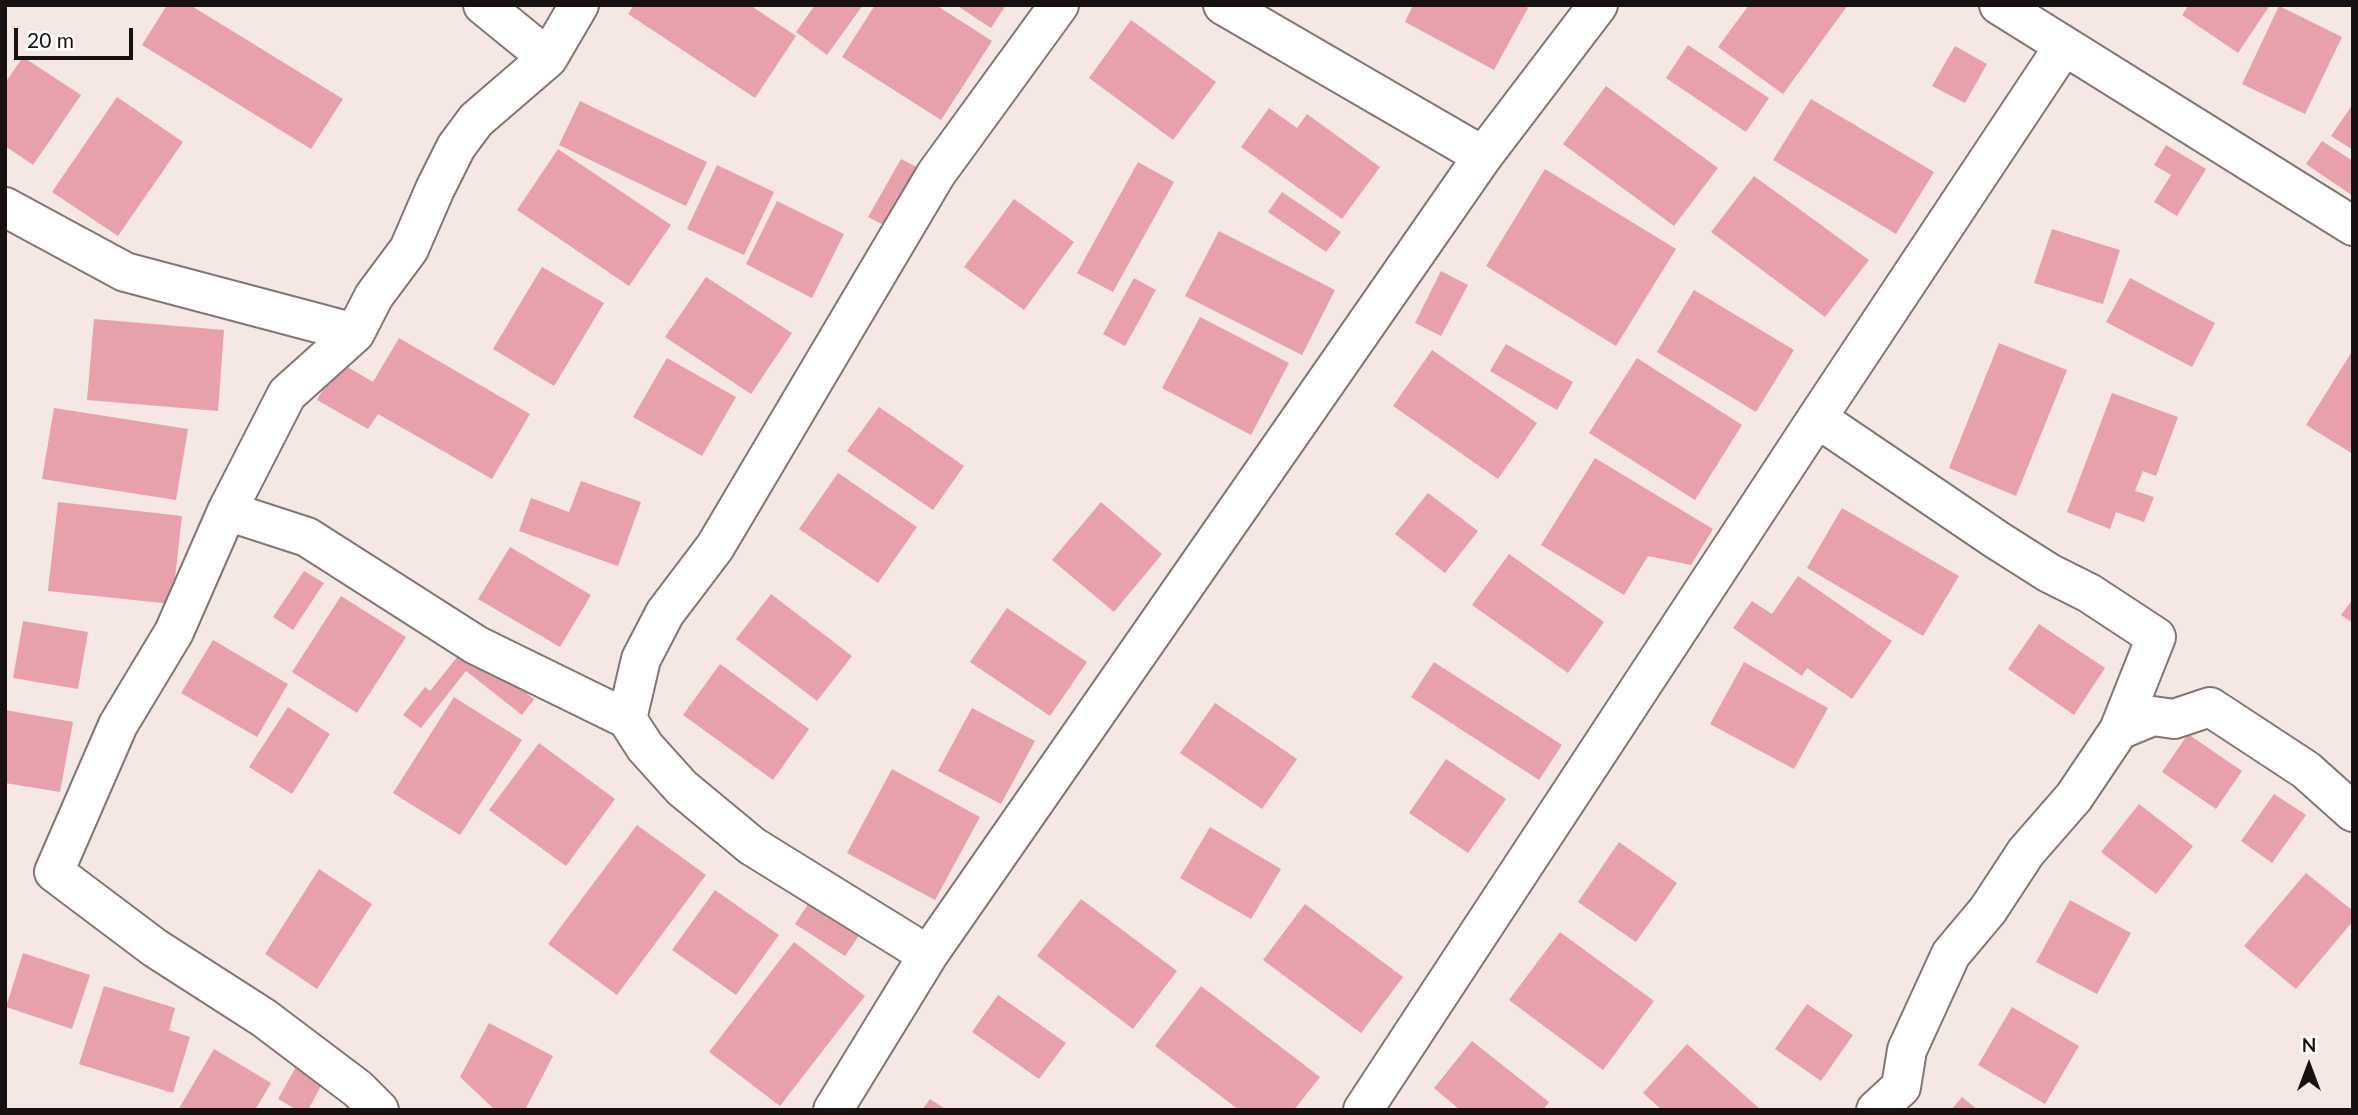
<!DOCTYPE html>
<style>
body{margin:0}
#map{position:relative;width:2358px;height:1115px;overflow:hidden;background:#f5e7e4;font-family:Lato,sans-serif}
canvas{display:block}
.frame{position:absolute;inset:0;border:7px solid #171211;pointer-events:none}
.north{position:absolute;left:2274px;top:1031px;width:70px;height:70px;-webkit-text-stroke:5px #fff;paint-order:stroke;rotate:0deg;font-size:19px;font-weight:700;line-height:28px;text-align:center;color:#171211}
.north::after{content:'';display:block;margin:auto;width:24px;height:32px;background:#171211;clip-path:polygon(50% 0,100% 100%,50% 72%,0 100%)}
.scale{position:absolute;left:14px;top:28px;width:119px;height:32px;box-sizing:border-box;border:4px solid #171211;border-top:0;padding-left:9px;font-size:21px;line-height:24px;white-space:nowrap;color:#171211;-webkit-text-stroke:5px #fff;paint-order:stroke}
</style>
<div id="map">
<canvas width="2358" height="1115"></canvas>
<div class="frame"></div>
<div class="north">N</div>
<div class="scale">20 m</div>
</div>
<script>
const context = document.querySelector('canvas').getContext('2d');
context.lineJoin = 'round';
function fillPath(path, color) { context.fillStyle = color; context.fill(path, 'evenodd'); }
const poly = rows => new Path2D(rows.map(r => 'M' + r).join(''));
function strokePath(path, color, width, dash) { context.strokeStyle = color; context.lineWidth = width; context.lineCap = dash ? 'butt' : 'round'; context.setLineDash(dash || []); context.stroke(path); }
fillPath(poly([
 [167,5,190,5,343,99,311,149,142,45],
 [634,5,750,5,796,36,755,98,628,14],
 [815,5,863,5,827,55,796,32],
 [875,5,936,5,992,41,941,120,842,57],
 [956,5,1006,5,991,28],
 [1413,5,1524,5,1528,8,1494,70,1405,22],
 [1749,5,1848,5,1783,94,1718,47],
 [2189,5,2270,5,2238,53,2182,15],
 [2279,6,2342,37,2305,114,2242,84],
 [1131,20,1216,82,1173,140,1089,78],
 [1688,45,1769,98,1746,132,1666,78],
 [1955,46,1987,64,1965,103,1932,86],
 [23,57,81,95,33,165,5,146,5,83],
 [1606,86,1718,168,1674,226,1563,144],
 [117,97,183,142,118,236,52,192],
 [1811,99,1934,172,1896,234,1773,160],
 [580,101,707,162,686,206,559,145],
 [2353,104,2353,150,2331,136],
 [1269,108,1297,128,1307,114,1380,167,1342,219,1241,147],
 [2322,141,2353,161,2353,196,2306,164],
 [2166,145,2206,169,2177,216,2154,202,2171,175,2154,165],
 [558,149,671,225,629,286,517,210],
 [901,159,930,174,897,232,868,217],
 [1138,162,1174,182,1113,292,1077,273],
 [717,165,774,192,744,255,687,229],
 [1545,169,1676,249,1616,346,1486,266],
 [1754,176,1869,260,1825,317,1711,232],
 [1282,192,1341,232,1326,252,1268,212],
 [1014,199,1074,242,1024,310,964,267],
 [777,201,844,234,812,298,746,264],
 [2052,229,2120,250,2103,304,2034,283],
 [1219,231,1335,290,1302,355,1185,296],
 [542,267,604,303,554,386,493,349],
 [1441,271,1468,285,1441,336,1415,323],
 [706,277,792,333,751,394,665,337],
 [1134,278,1156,290,1125,346,1103,334],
 [2130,278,2215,323,2192,367,2106,322],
 [1694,290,1794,350,1756,412,1657,352],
 [1200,317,1289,363,1251,435,1162,388],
 [94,319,224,330,218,411,87,400],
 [399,338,530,414,492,479,378,414,368,429,317,400,339,362,373,382],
 [1999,343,2067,370,2016,496,1949,468],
 [1506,344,1573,382,1557,410,1490,371],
 [1432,350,1537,423,1498,479,1393,406],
 [2353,350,2353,454,2306,425],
 [667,358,736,397,702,456,633,417],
 [1637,358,1742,425,1695,500,1589,433],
 [2112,393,2178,417,2156,476,2143,471,2135,491,2154,497,2144,522,2116,512,2110,529,2067,512],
 [879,407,964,466,933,510,847,451],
 [54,408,188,429,176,500,42,479],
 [1595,458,1713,529,1691,565,1648,556,1624,595,1541,545],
 [838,473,917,527,878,583,799,529],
 [581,481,641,502,618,566,519,531,531,498,569,512],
 [1428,493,1478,531,1445,573,1395,534],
 [58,502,182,516,172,604,48,591],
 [1101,502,1162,554,1114,612,1052,560],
 [1842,508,1959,576,1923,636,1807,568],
 [510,547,591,595,560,647,478,599],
 [1509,554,1604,622,1568,673,1472,605],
 [304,571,324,583,293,630,273,617],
 [1798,576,1892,641,1852,699,1807,668,1802,676,1733,628,1752,601,1772,614],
 [771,594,852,656,817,701,736,639],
 [341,596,406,637,357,713,292,672],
 [2353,599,2353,623,2341,615],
 [1007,608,1087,662,1050,716,970,662],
 [23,621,88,632,78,689,13,678],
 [2039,624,2105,668,2074,715,2008,669],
 [213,640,288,684,257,737,181,693],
 [466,646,534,699,522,715,466,671,421,728,403,715,425,687,430,691],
 [1434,662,1562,745,1539,780,1411,697],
 [1744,662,1828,708,1794,769,1710,724],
 [720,664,809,729,773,780,683,715],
 [454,697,522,740,460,835,393,793],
 [1215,703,1297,759,1262,809,1180,753],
 [288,707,330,734,292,794,249,767],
 [972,708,1035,741,1001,804,938,771],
 [5,710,73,722,60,792,5,783],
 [2188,734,2242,771,2216,809,2162,772],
 [539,743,615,799,566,866,489,810],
 [1446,759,1506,799,1468,853,1409,813],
 [892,769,980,817,935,900,847,853],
 [2274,794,2306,815,2272,863,2241,841],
 [2139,804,2193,846,2156,894,2101,852],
 [637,825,706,875,617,995,548,944],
 [1210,827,1281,869,1251,919,1180,878],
 [1619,842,1677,883,1636,942,1578,902],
 [319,869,372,904,317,989,265,954],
 [2306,873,2353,911,2353,921,2296,989,2244,946],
 [715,890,779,935,736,995,672,950],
 [812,898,862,931,845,956,795,924],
 [1081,899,1177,971,1133,1029,1037,956],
 [2070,900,2131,933,2097,994,2036,962],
 [1305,904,1403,977,1361,1033,1263,960],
 [1560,932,1654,1001,1603,1070,1509,1000],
 [794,942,865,996,780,1106,709,1052],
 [23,953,90,975,72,1029,6,1007],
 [104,986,175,1008,169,1030,190,1037,173,1093,79,1064],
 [1201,986,1320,1077,1294,1110,1239,1110,1155,1046],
 [998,995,1066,1043,1039,1079,972,1032],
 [1807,1004,1853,1035,1821,1081,1775,1049],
 [2012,1007,2079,1046,2045,1104,1978,1065],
 [489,1023,553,1056,525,1110,495,1110,460,1077],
 [1472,1041,1549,1102,1543,1110,1460,1110,1434,1088],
 [1687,1044,1761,1110,1662,1110,1643,1093],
 [214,1049,271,1083,255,1110,178,1110],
 [297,1065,324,1080,308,1110,297,1110,278,1099],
 [1962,1097,1978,1110,1951,1110],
 [930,1099,947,1110,922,1110]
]), '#e8a0aa');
const minor = poly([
 [483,5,548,58],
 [1223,5,1483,156],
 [1999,5,2353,226],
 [5,207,125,272,355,333],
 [1817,418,1997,540,2049,573,2089,593,2156,637,2119,730,2074,797,2026,852,1988,910,1951,954,1907,1050,1901,1087,1876,1110],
 [227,511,307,537,476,645,627,719],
 [2119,730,2153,716,2174,719,2210,707,2306,770,2353,812],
 [928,955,752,846,682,788,645,747,627,719,641,659,665,613,715,547,936,174,1059,5],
 [379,1110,358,1089,264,1018,155,948,54,872,118,725,174,632,227,511,287,394,355,333,374,296,409,249,435,189,456,147,476,120,548,58,579,5],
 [833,1110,928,955,1483,156,1598,5],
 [1363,1110,1817,418,2064,46]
]);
strokePath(minor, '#827573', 42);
strokePath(minor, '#fff', 38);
</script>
